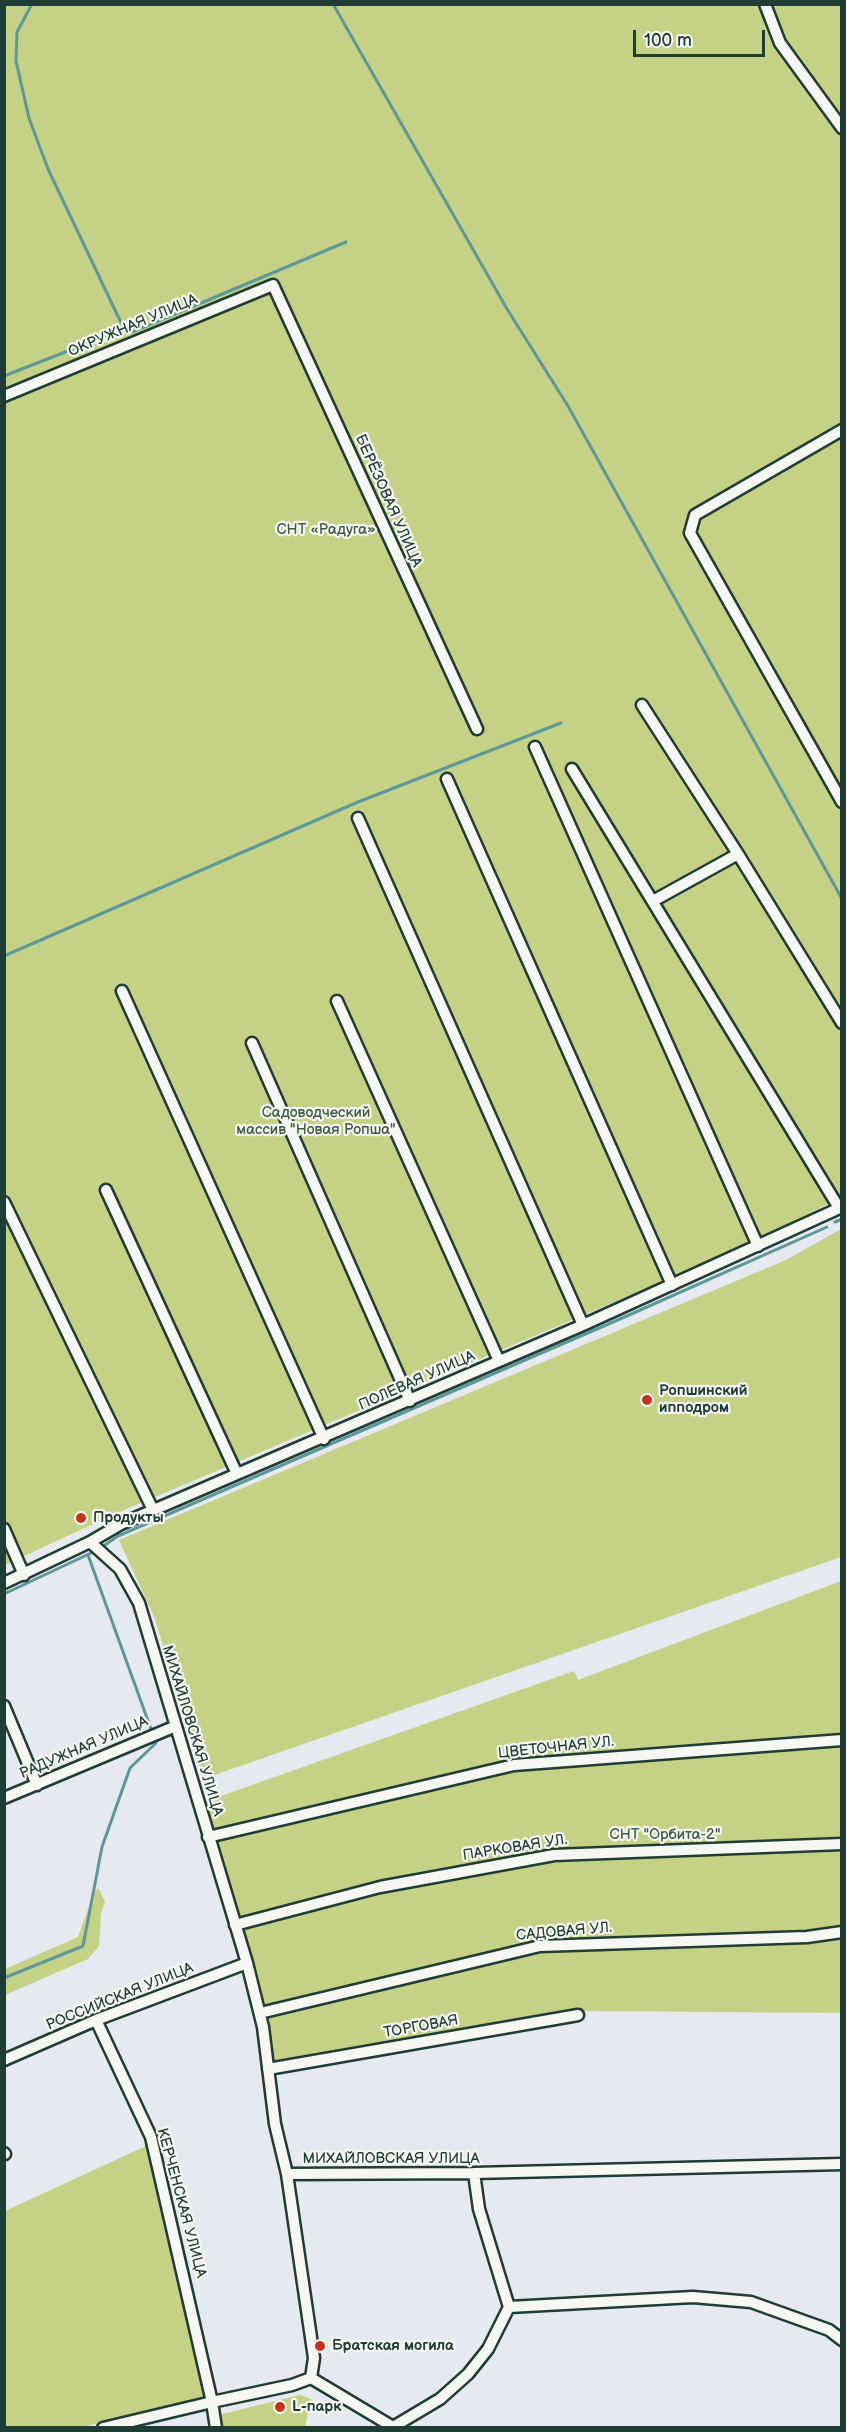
<!DOCTYPE html>
<meta charset="utf-8">
<style>
body{margin:0}
#map{position:relative;width:846px;height:2432px;overflow:hidden;background:#e6e9ef;font-family:"Balsamiq Sans",sans-serif}
canvas{display:block}
.frame{position:absolute;inset:0;border:6px solid #1f3d34;pointer-events:none}
.scale{position:absolute;left:633px;top:30px;width:132px;height:27px;box-sizing:border-box;border:3px solid #1f3d34;border-top:0;padding-left:8px;font-size:18px;line-height:21px;white-space:nowrap;color:#1f3d34;-webkit-text-stroke:4px #f6f6f2;paint-order:stroke}
</style>
<div id="map">
<canvas width="846" height="2432"></canvas>
<div class="frame"></div>
<div class="scale">100 m</div>
</div>
<script>
const context = document.querySelector('canvas').getContext('2d');
context.lineJoin = 'round';
function fillPath(path, color) { context.fillStyle = color; context.fill(path, 'evenodd'); }
const poly = rows => new Path2D(rows.map(r => 'M' + r).join(''));
function strokePath(path, color, width, dash) { context.strokeStyle = color; context.lineWidth = width; context.lineCap = dash ? 'butt' : 'round'; context.setLineDash(dash || []); context.stroke(path); }
function label(font, color, halo, rows, align = 'center') {
  context.font = font + ' "Balsamiq Sans",sans-serif'; context.lineWidth = 4.5; context.setLineDash([]); context.textBaseline = 'middle'; context.strokeStyle = halo; context.fillStyle = color; for (const [text, x, y, turn = 0] of rows) {
    context.save(); context.translate(x, y); context.rotate((+turn || 0) * Math.PI / 180); context.textAlign = isNaN(turn) ? turn : align; if (halo) context.strokeText(text, 0, 0); context.fillText(text, 0, 0); context.restore();
  }
}
fillPath(poly([
 [4,5,842,5,841,1197,751,1244,108,1517,5,1565],
 [841,1229,841,1557,203,1779,155,1619,119,1540,786,1260],
 [841,1581,841,2013,585,2011,271,2065,204,1802,574,1671,578,1680],
 [98,1888,105,1901,101,1914,99,1946,88,1959,5,1995,5,1969,78,1937,94,1892],
 [146,2146,205,2397,82,2427,5,2427,5,2211],
 [300,2395,311,2399,305,2427,221,2427,218,2415]
]), '#c5d285');
strokePath(poly([
 [333,4,507,309,568,406,842,899],
 [132,332,346,242],
 [4,376,124,329,48,169,29,118,16,61,17,32,32,4],
 [4,956,358,802,561,723],
 [835,1222,842,1219],
 [105,1545,118,1536,620,1319,827,1227],
 [88,1555,151,1729],
 [4,1594,91,1553],
 [4,1978,83,1946,102,1847,130,1768,156,1743]
]), '#5c9899', 3);
const minor = poly([
 [765,4,780,43,842,128],
 [4,396,273,285,477,729],
 [842,430,695,515,690,533,842,802],
 [642,705,738,854,842,1023],
 [535,747,758,1246],
 [572,769,839,1208],
 [447,779,672,1285],
 [358,818,583,1325],
 [653,901,738,854],
 [122,991,324,1439],
 [337,1001,499,1361],
 [252,1043,410,1401],
 [106,1190,237,1474],
 [4,1202,153,1510],
 [4,1529,24,1575],
 [90,1542,120,1569,139,1603,247,1963,263,2027,275,2124,287,2174,314,2358,311,2378],
 [4,1583,90,1542,121,1524,583,1325,842,1207],
 [4,1706,37,1785],
 [4,1798,176,1726],
 [208,1837,514,1765,842,1740],
 [235,1925,380,1887,554,1855,842,1844],
 [260,2013,540,1946,807,1937,842,1932],
 [96,2020,151,2137,212,2402,103,2428],
 [4,2060,96,2020,247,1963],
 [268,2069,578,2015],
 [4,2153,5,2154],
 [474,2173,479,2209,509,2307,693,2297,751,2302,829,2330,842,2340],
 [287,2174,474,2173,842,2164],
 [216,2428,212,2402,292,2385,311,2378,393,2427,440,2399,468,2374,488,2349,509,2307]
]);
strokePath(minor, '#1f3d34', 15);
strokePath(minor, '#f6f6f2', 10);
for (const [x, y, r, color] of [
 [647,1400,6,"#c8321e"],
 [81,1518,6,"#c8321e"],
 [320,2346,6,"#c8321e"],
 [280,2407,6,"#c8321e"]
]) { const dot = new Path2D(); dot.arc(x, y, r, 0, 2 * Math.PI); context.fillStyle = color; context.fill(dot); strokePath(dot, '#f6f6f2', 2); }
label('15px', '#1f3d34', '#f6f6f2', [
 ["ОКРУЖНАЯ УЛИЦА",133,326,-23],
 ["БЕРЁЗОВАЯ УЛИЦА",388,501,66],
 ["ПОЛЕВАЯ УЛИЦА",417,1381,-24],
 ["МИХАЙЛОВСКАЯ УЛИЦА",192,1731,73],
 ["РАДУЖНАЯ УЛИЦА",84,1748,-23],
 ["ЦВЕТОЧНАЯ УЛ.",556,1748,-6],
 ["ПАРКОВАЯ УЛ.",515,1848,-9],
 ["САДОВАЯ УЛ.",564,1932,-5],
 ["РОССИЙСКАЯ УЛИЦА",120,1997,-22],
 ["ТОРГОВАЯ",421,2027,-10],
 ["МИХАЙЛОВСКАЯ УЛИЦА",391,2159],
 ["КЕРЧЕНСКАЯ УЛИЦА",181,2203,75]
]);
label('15px', '#405b44', '#f6f6f2', [
 ["СНТ «Радуга»",326,530],
 ["Садоводческий",316,1113],
 ["массив \"Новая Ропша\"",316,1130],
 ["СНТ \"Орбита-2\"",665,1835]
]);
label('bold 15px', '#1f3d34', '#f6f6f2', [
 ["Ропшинский",659,1391],
 ["ипподром",659,1408],
 ["Продукты",93,1518],
 ["Братская могила",332,2346],
 ["L-парк",292,2407]
], 'left');
</script>
